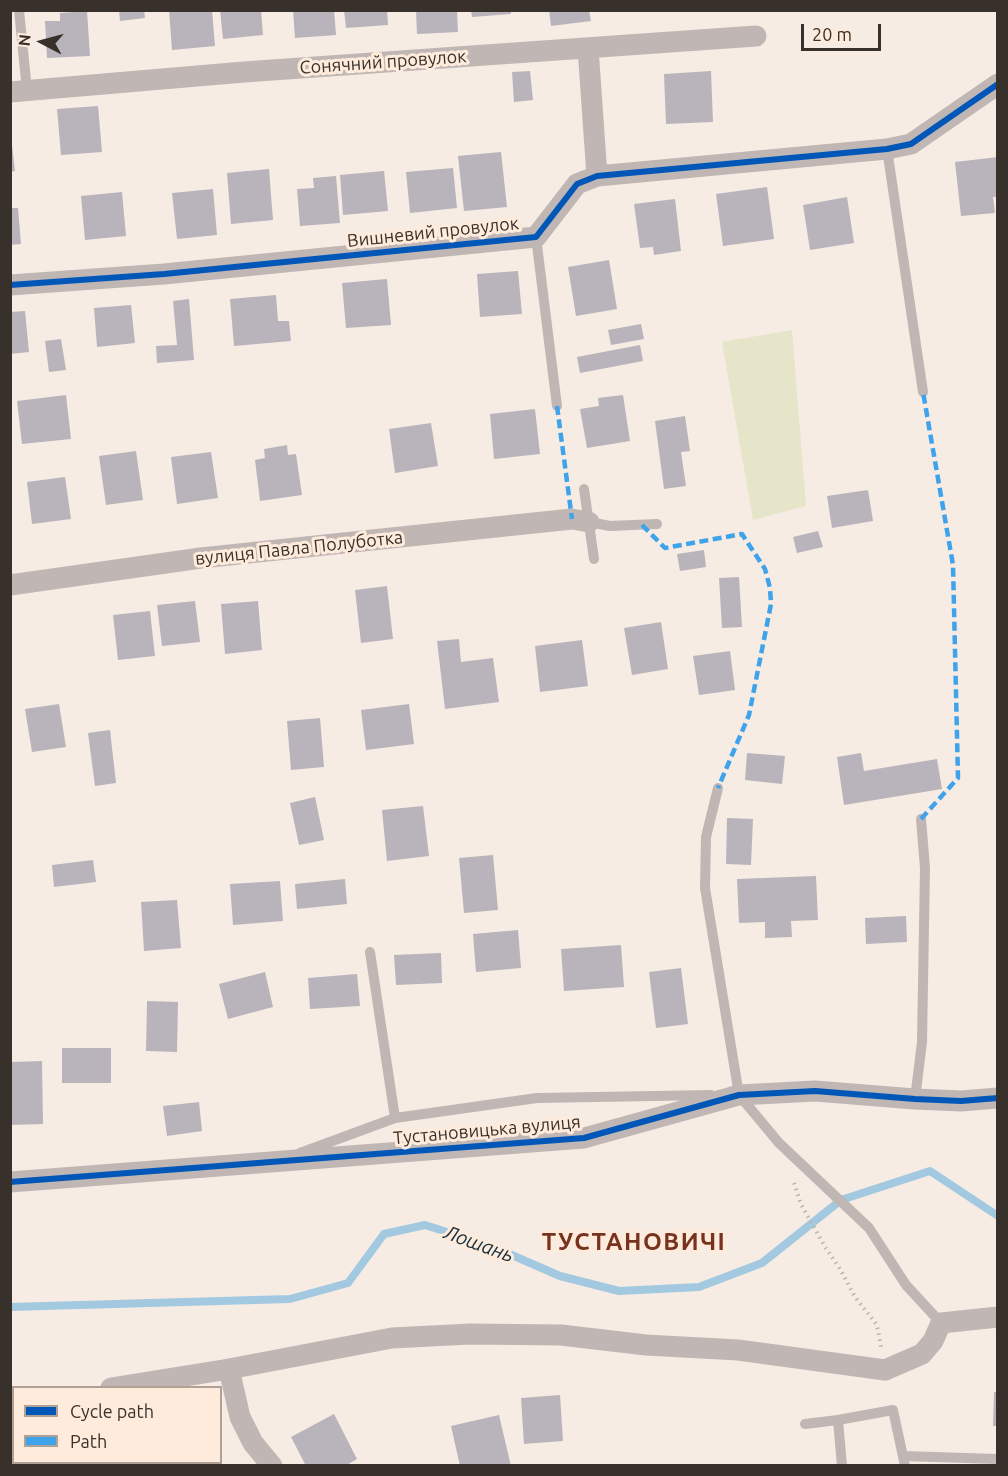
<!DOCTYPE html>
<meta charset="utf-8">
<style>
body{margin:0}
#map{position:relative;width:1008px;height:1476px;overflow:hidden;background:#f6ece4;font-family:Ubuntu,sans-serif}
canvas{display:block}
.frame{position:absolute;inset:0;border:12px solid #38312b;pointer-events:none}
.legend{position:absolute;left:12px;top:1386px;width:210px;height:78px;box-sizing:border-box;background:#feebdc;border:2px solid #afa195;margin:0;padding:8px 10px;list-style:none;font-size:18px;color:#38312b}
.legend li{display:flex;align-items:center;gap:12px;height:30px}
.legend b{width:30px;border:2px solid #afa195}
.north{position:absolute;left:12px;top:12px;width:60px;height:60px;-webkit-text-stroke:4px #feebdc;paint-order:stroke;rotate:276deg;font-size:16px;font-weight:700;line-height:24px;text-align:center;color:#38312b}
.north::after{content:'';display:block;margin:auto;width:21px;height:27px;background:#38312b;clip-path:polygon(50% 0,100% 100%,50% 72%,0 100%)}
.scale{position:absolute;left:801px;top:24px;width:80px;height:27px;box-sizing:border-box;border:3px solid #38312b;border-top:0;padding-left:8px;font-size:18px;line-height:21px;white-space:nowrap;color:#38312b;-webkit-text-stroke:4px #feebdc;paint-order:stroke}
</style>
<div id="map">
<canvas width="1008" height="1476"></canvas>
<div class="frame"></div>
<ul class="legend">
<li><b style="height:8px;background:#0057b8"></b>Cycle path</li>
<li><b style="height:8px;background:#3fa3eb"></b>Path</li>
</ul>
<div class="north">N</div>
<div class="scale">20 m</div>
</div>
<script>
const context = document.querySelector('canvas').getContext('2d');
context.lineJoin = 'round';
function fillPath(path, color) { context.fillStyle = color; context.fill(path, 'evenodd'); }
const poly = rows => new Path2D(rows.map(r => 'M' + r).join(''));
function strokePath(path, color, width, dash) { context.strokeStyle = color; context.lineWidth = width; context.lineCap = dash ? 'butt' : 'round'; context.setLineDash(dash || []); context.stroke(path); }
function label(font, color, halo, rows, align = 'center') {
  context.font = font + ' Ubuntu,sans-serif'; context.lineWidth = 6; context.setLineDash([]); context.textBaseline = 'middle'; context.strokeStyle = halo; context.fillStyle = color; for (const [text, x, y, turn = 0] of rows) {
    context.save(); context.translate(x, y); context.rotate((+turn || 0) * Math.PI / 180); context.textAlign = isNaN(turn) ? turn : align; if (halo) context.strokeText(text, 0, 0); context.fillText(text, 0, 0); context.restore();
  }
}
fillPath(poly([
 [792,330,806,506,753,520,722,342]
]), '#e6e5c9');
strokePath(poly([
 [10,1307,290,1299,348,1283,384,1234,425,1225,491,1246,560,1276,619,1291,699,1287,762,1263,841,1200,930,1171,998,1216]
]), '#a2c9e0', 8);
fillPath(poly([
 [119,10,144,10,145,18,120,21],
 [169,10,212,10,215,46,172,50],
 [220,10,261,10,263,35,223,39],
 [293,10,334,10,336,35,295,38],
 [344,10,387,10,388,25,346,28],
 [416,10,457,10,458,32,417,34],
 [471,10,511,10,511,14,472,17],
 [549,10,589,10,591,21,551,26],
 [87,11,90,56,47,58,45,21,60,21,60,13],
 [530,71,533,100,514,102,512,72],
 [711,71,713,122,666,124,664,74],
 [98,106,102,152,61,155,57,109],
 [10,145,12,145,15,171,10,172],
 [501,152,507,207,464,211,458,156],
 [998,157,998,197,993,197,995,213,961,216,955,162],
 [453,168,457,208,410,213,406,172],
 [269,169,273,220,231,224,227,173],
 [384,171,388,211,343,215,340,175],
 [336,176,340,223,300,226,297,189,314,188,313,178],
 [767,187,774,239,723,246,716,194],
 [213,189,217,235,177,239,172,193],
 [122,192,126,236,85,240,81,196],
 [847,197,854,243,810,250,803,205],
 [675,199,681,251,654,255,653,247,640,248,634,204],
 [10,208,18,208,21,244,10,245],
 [609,260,617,309,576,316,568,267],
 [518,271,522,314,480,317,477,274],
 [387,279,391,325,346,328,342,283],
 [276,295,278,321,289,321,291,341,234,346,230,299],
 [189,299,194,360,157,363,156,346,177,345,173,301],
 [131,305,135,343,97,347,94,308],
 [25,311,29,352,10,354,10,312],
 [641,324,644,339,611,345,608,330],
 [61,339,66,370,49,372,45,341],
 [640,345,643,361,580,373,577,357],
 [66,395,71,439,22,444,17,401],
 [623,395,630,441,587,448,580,409,599,406,598,398],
 [535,409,540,454,494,459,490,414],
 [685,416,690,451,681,452,686,486,664,489,655,421],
 [431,423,438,466,395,473,389,429],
 [287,445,288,455,296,454,302,495,260,501,255,460,265,458,264,449],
 [136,451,143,500,106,505,99,456],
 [211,452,218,498,177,504,171,457],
 [65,477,71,519,32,524,27,482],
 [868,490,873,521,832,528,827,496],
 [818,531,823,547,797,553,793,537],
 [704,550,706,567,680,571,677,554],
 [739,577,742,627,722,628,719,578],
 [387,586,393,639,361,643,355,590],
 [195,601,200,642,162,646,157,605],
 [258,601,262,650,225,654,221,604],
 [150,611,155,656,118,660,113,615],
 [661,622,668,669,632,675,624,628],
 [459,639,461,662,493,658,499,702,445,709,437,641],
 [582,640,588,686,540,692,535,646],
 [730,651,735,690,699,695,693,656],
 [59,704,66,747,32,752,25,709],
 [409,704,414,744,366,750,361,710],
 [320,718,324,767,291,770,287,721],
 [110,730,116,783,95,786,88,733],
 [747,753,785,756,782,784,745,780],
 [861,753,864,771,937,759,942,789,844,805,837,757],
 [315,797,324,840,299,845,290,803],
 [423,806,429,856,387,861,382,810],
 [727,818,753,819,751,865,726,864],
 [493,855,498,910,464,913,459,858],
 [93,860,96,882,54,887,52,865],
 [816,876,818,920,791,921,792,937,765,938,765,922,739,923,737,879],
 [345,879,347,904,297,909,295,884],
 [280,881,283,921,233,925,230,884],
 [177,900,181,948,144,951,141,902],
 [906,916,907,942,866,944,865,918],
 [518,930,521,968,476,972,473,934],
 [621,945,624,987,564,991,561,949],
 [441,953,442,983,396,985,394,955],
 [681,968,688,1024,656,1028,649,972],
 [265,972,273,1007,228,1019,219,984],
 [357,974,360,1006,310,1009,308,978],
 [147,1001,178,1002,177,1052,146,1051],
 [62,1048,111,1048,111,1083,62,1083],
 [42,1061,43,1124,10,1125,10,1062],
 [199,1102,202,1131,167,1136,163,1106],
 [994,1392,998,1392,998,1426,993,1426],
 [560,1395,563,1441,524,1444,521,1398],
 [334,1414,357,1459,345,1466,306,1466,291,1437],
 [499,1415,511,1466,460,1466,451,1426]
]), '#b9b4bb');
strokePath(poly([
 [794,1183,801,1204,825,1247,840,1269,855,1297,877,1325,881,1347]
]), '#bdb4b2', 4, [1.5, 4.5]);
strokePath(poly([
 [19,10,27,91],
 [887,149,923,392],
 [536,237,557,406],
 [584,489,594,559],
 [589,522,610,526,657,524],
 [718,788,706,837,705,888,739,1095,779,1143,869,1228,906,1285,941,1323],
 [370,952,395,1118],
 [915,1099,922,1042,925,868,921,819],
 [300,1153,395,1118,537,1098,711,1095],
 [805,1424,838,1420],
 [903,1456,998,1459],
 [842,1466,838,1420,893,1410,905,1466]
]), '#c0b6b4', 10);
strokePath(poly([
 [588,48,597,176],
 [10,92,244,72,756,36],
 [10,285,164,274,536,237,577,184,597,176,887,149,911,144,998,84],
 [10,585,201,558,572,519,589,522],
 [10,1182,584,1138,739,1095,815,1091,915,1099,961,1101,998,1098],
 [229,1369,240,1417,253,1443,272,1466],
 [111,1388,229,1369,392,1338,470,1334,561,1335,646,1345,738,1350,885,1370,922,1354,933,1341,941,1323,998,1317],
 [10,1403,14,1403]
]), '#c0b6b4', 21);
strokePath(poly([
 [557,406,572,519],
 [642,525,665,548,742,534,765,569,770,588,771,604,749,715,718,788],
 [921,819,958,778,953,565,923,392]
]), '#3fa3eb', 4.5, [9, 4.5]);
strokePath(poly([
 [10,285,164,274,536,237,577,184,597,176,887,149,911,144,998,84],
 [10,1182,584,1138,739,1095,815,1091,915,1099,961,1101,998,1098]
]), '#0057b8', 6);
label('18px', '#38312b', '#feebdc', [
 ["Сонячний провулок",383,62,-4],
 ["Вишневий провулок",433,232,-6],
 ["вулиця Павла Полуботка",299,548,-6],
 ["Тустановицька вулиця",487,1130,-5]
]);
label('italic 20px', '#143140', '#feebdc', [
 ["Лошань",479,1244,20]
]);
context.letterSpacing = '1.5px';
label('bold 24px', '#773320', '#feebdc', [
 ["ТУСТАНОВИЧІ",634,1242]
]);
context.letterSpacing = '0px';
</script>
